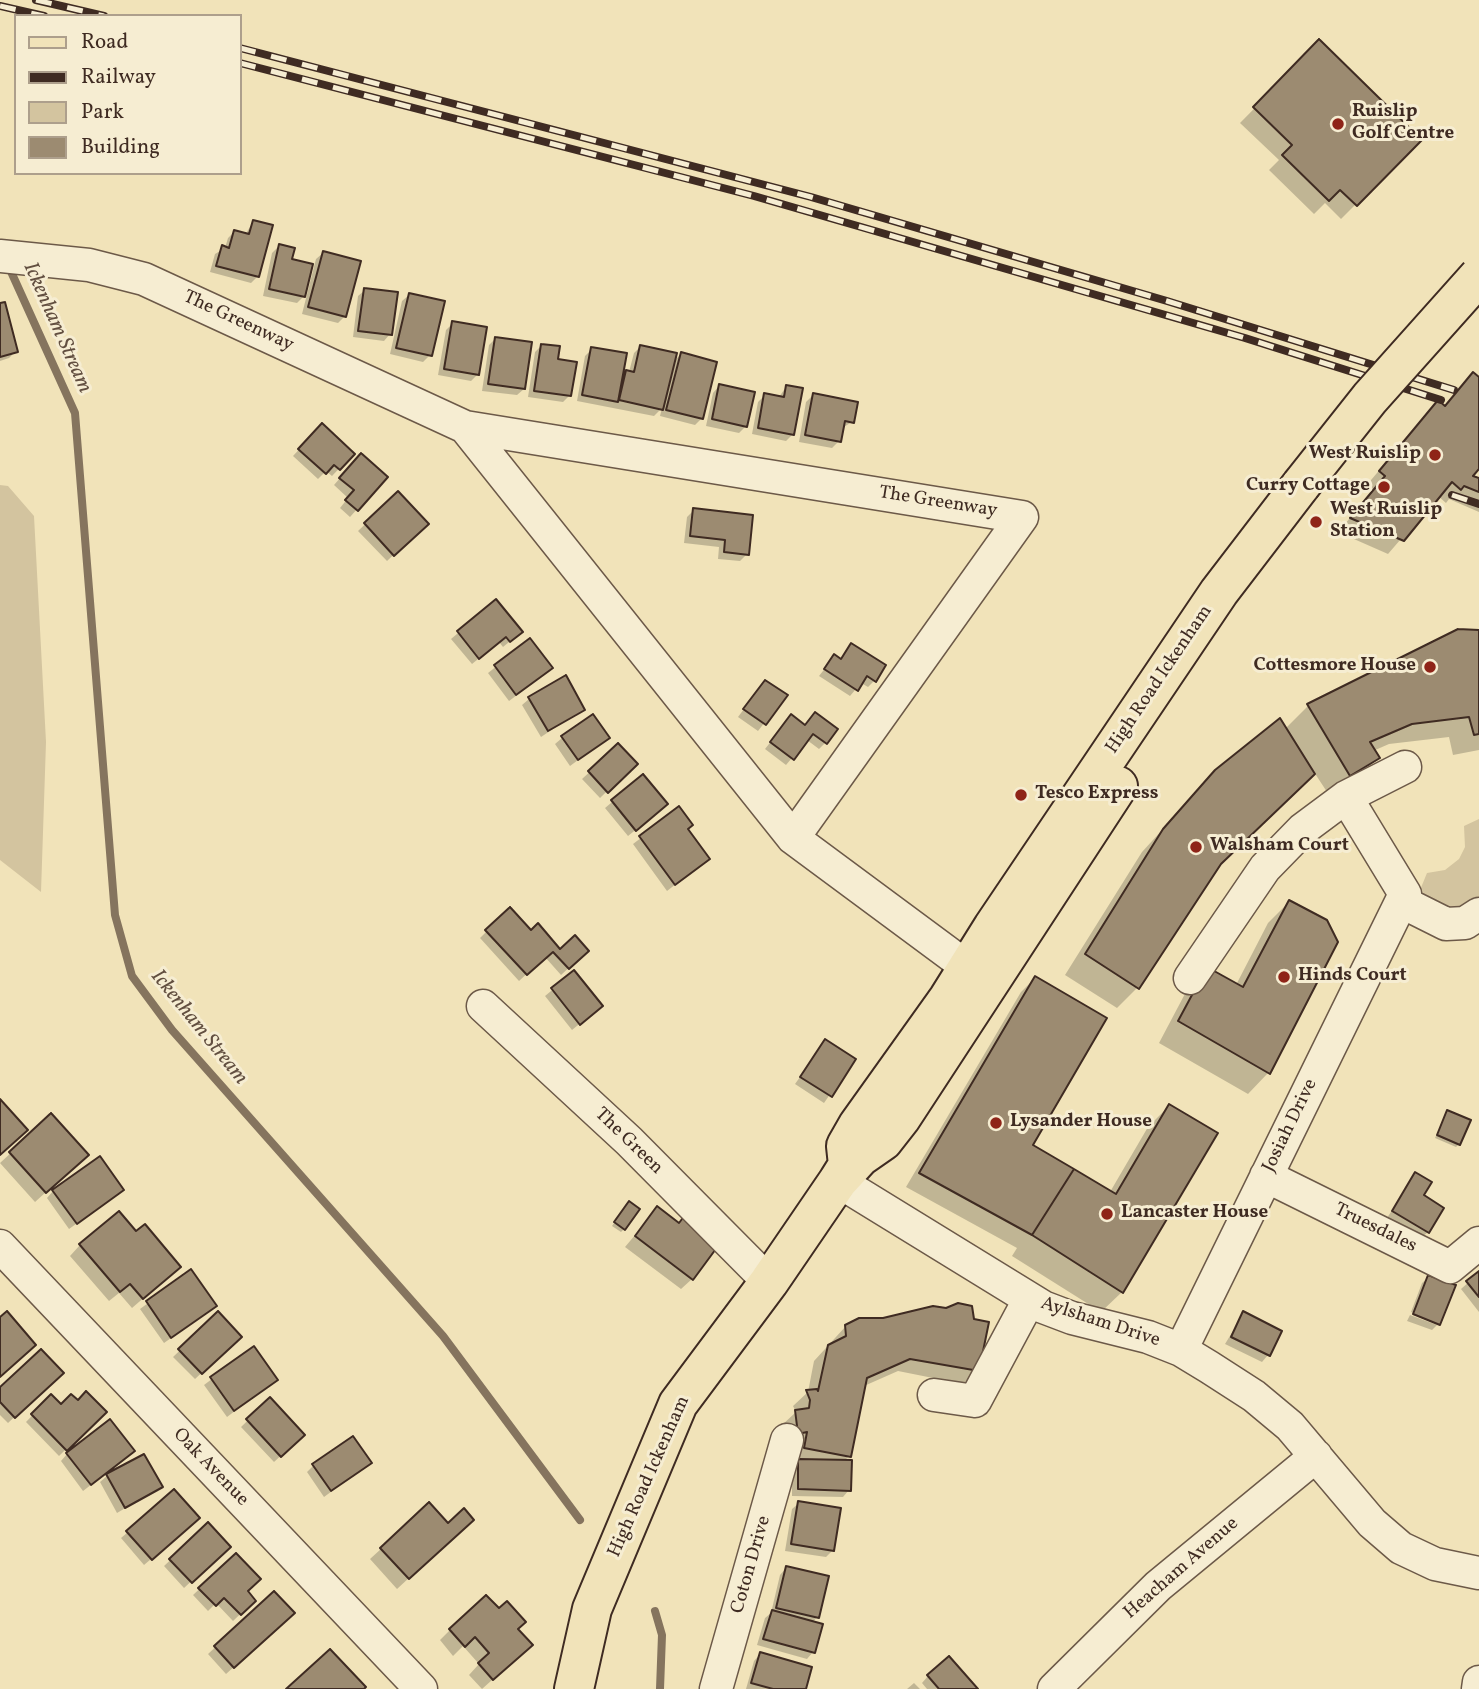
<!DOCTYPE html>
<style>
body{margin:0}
#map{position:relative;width:1479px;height:1689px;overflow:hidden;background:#f1e3b9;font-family:Vollkorn,serif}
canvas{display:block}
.legend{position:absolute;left:14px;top:14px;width:228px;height:161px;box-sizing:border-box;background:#f6edd2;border:2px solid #ad9f8c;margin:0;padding:9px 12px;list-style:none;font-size:21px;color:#3f2b22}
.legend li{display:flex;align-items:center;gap:14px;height:35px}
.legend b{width:35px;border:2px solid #ad9f8c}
</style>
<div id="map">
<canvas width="1479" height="1689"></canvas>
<ul class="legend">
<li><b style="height:9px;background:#f1e3b9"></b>Road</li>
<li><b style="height:9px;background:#3f2b22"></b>Railway</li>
<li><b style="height:19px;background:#d3c49f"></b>Park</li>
<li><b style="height:19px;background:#9c8b71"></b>Building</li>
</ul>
</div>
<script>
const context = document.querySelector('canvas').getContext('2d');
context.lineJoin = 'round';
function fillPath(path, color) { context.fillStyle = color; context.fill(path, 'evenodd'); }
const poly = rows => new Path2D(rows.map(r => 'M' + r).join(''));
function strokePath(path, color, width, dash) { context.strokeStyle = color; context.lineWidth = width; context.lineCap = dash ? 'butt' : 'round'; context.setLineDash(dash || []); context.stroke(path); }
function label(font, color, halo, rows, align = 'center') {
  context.font = font + ' Vollkorn,serif'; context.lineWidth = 6; context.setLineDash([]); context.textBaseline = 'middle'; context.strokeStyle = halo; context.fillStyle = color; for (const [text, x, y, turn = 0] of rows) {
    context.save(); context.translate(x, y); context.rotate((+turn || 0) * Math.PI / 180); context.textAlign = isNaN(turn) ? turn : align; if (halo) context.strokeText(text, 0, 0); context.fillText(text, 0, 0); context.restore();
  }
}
fillPath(poly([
 [0,485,8,486,34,516,46,742,41,892,0,860],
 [1479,819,1479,903,1448,914,1418,895,1427,873,1445,870,1459,859,1465,847,1464,826]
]), '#d3c49f');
fillPath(poly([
 [1320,42,1420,140,1341,219,1325,203,1314,214,1269,170,1279,160,1240,123],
 [253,222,258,276,251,283,210,272,215,254,225,248,228,238,234,232,245,235],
 [279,246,290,261,305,295,297,303,263,296,272,253],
 [323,253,345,316,338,323,302,314,316,259],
 [365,290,390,334,384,341,353,337,358,296],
 [409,295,430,355,423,362,390,354,402,301],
 [0,305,16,351,9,358,0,361],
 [453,323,478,374,471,381,438,375,446,330],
 [495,339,524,389,517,395,482,391,489,345],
 [542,345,556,361,570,395,563,402,528,397,535,352],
 [641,346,672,363,681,354,702,418,695,425,660,416,662,408,654,416,577,401,585,356,592,349,621,377,629,372,634,353],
 [1473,374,1479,380,1479,466,1470,476,1479,480,1479,512,1449,499,1446,503,1438,496,1388,554,1338,532,1373,491,1366,486,1425,416,1444,407],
 [719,386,746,426,739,433,706,426,713,393],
 [786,387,793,434,786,441,752,434,758,402,765,395,779,397],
 [813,395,852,422,842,428,839,441,832,448,799,442,806,402],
 [322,425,353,454,332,476,326,471,318,479,293,456],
 [354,462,386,477,350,517,340,508,348,498,334,485],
 [398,493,426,524,387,561,358,531],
 [694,510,747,554,740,561,718,559,719,547,684,543,687,517],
 [496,601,514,638,503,647,499,642,472,664,451,639],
 [1458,631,1479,632,1479,750,1453,755,1449,737,1389,744,1373,751,1378,758,1357,779,1329,795,1314,772,1219,865,1137,988,1117,1008,1065,975,1142,852,1216,771,1285,729,1308,706],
 [530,640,544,675,509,701,488,673],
 [851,646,874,681,868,687,861,683,850,696,819,676,834,657,840,660],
 [759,689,785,696,758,731,738,717],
 [529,699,583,709,541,737,522,705],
 [791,716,825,743,819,749,807,740,786,765,765,749],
 [562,738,608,738,570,766,555,744],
 [618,746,635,764,600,798,582,779],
 [642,777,659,811,628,836,605,808],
 [679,809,686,830,708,859,667,891,633,844],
 [1289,902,1336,942,1268,1073,1248,1094,1159,1043,1187,990,1236,985,1268,923],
 [487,931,530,932,560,951,587,951,561,975,545,957,519,981,480,938],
 [574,972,594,1012,572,1030,545,996],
 [1035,978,1030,1145,1110,1192,1148,1127,1169,1106,1122,1292,1101,1312,1012,1256,1017,1248,906,1187,1021,992],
 [825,1042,854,1060,824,1103,795,1084],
 [1447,1112,1459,1144,1456,1147,1435,1138],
 [51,1116,76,1165,35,1202,0,1163],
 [1416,1174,1428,1232,1421,1238,1387,1218],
 [53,1191,115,1196,69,1229,47,1198],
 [626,1206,624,1229,621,1232,612,1226],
 [657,1209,677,1224,685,1217,692,1279,681,1289,625,1247],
 [136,1233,168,1277,132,1308,119,1293,109,1301,70,1256,80,1245],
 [190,1272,208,1312,164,1343,140,1309],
 [1479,1273,1479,1312,1461,1289],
 [1429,1277,1439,1324,1438,1325,1438,1322,1411,1312,1422,1283],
 [1244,1313,1268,1355,1262,1362,1225,1344],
 [218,1314,240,1337,195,1379,173,1357],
 [1410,1315,1437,1325,1432,1330,1407,1321],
 [846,1326,978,1370,963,1384,898,1371,864,1386,849,1456,844,1461,849,1490,843,1497,792,1496,792,1467,781,1426,796,1412,793,1406,808,1392,814,1361],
 [253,1348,276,1380,227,1417,204,1385],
 [61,1373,8,1423,0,1415,0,1389],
 [51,1396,61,1406,104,1412,59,1456,26,1422],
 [270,1399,303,1435,274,1462,241,1427],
 [67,1454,126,1458,83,1491,61,1461],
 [370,1463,324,1497,307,1472,314,1465],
 [107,1476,161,1487,117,1513,100,1482],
 [799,1503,833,1550,826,1557,785,1551,792,1509],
 [429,1505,448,1525,461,1530,397,1589,370,1559],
 [191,1525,144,1565,121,1538,128,1532],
 [208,1525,228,1547,184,1588,164,1566],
 [236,1555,246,1591,254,1601,233,1621,216,1603,208,1611,193,1595],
 [786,1568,817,1617,812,1623,813,1652,807,1659,757,1645,765,1618,771,1613,780,1575],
 [274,1593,286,1620,226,1674,208,1654],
 [516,1629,520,1655,482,1689,469,1675,479,1664,463,1646,453,1656,440,1640,450,1630],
 [760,1654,804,1689,746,1689,754,1661],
 [928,1676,976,1689,927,1689,922,1683],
 [914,1683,920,1689,907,1689]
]), '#0003');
strokePath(poly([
 [8,265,75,413,115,915,132,976,172,1030,443,1336,580,1520],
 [655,1611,662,1635,660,1689]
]), '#85745e', 8);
const building = poly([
 [1319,39,1422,140,1357,206,1340,190,1329,201,1282,155,1292,145,1253,107,1319,39],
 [253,220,273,225,259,277,216,266,222,245,229,248,234,230,249,234,253,220],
 [279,244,295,248,292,259,313,264,305,297,269,289,279,244],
 [323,251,361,261,346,317,308,307,323,251],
 [364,288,398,292,392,335,358,331,364,288],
 [409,293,445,301,432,356,396,348,409,293],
 [5,302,18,352,0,357,0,303,5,302],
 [452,321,487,327,479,375,444,369,452,321],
 [495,337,532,342,525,389,488,384,495,337],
 [541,344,560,346,558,359,577,362,571,396,534,391,541,344],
 [640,345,677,353,663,410,619,400,626,370,634,372,640,345],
 [591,347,627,353,618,402,582,395,591,347],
 [681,352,717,362,703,419,666,410,681,352],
 [1473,372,1479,377,1479,469,1473,476,1479,478,1479,492,1464,486,1461,490,1452,482,1404,541,1350,518,1385,476,1379,471,1414,429,1438,400,1445,406,1473,372],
 [719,384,755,392,747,427,712,419,719,384],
 [786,385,803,388,794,435,758,428,764,393,784,397,786,385],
 [813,393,858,402,854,423,845,421,841,442,805,435,813,393],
 [322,423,355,454,340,470,334,465,326,474,298,449,322,423],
 [361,453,388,477,358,511,345,500,354,490,339,478,361,453],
 [398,491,429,524,394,556,364,523,398,491],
 [693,508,753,515,749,555,724,552,725,540,690,536,693,508],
 [496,599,523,632,510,642,506,637,479,659,457,631,496,599],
 [1458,629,1479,630,1479,734,1474,735,1469,717,1412,724,1370,742,1380,758,1350,776,1307,704,1458,629],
 [530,638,553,668,516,695,494,665,530,638],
 [851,643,886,665,876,682,867,676,858,691,824,669,834,654,841,659,851,643],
 [566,675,585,710,548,731,528,697,566,675],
 [765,680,788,695,766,725,743,709,765,680],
 [815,712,838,729,827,744,813,734,794,760,770,742,791,714,805,725,815,712],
 [593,714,610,738,578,760,561,736,593,714],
 [1280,718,1315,774,1221,864,1139,989,1085,954,1163,829,1215,770,1280,718],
 [618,743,638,764,608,793,588,771,618,743],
 [643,774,668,804,636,831,611,800,643,774],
 [679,806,693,825,688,829,710,859,675,885,639,836,679,806],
 [1289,900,1327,920,1338,942,1270,1074,1178,1021,1207,967,1243,987,1289,900],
 [510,907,531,930,538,923,560,949,575,935,589,951,569,969,553,952,527,975,485,930,510,907],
 [574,970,603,1006,580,1025,551,988,574,970],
 [1035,976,1107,1018,1033,1145,1074,1169,1032,1235,919,1173,1035,976],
 [825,1039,856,1059,832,1097,800,1077,825,1039],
 [0,1099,28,1130,0,1155,0,1099],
 [1169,1104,1218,1133,1123,1293,1032,1235,1074,1169,1116,1194,1169,1104],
 [1447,1110,1471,1120,1460,1145,1437,1135,1447,1110],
 [51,1113,89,1155,46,1193,9,1152,51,1113],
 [100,1156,124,1190,77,1224,52,1190,100,1156],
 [1415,1172,1432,1182,1424,1195,1444,1208,1429,1233,1392,1211,1415,1172],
 [629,1201,640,1209,625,1230,614,1222,629,1201],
 [657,1206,679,1223,685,1215,721,1242,693,1280,635,1236,657,1206],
 [119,1211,136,1231,145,1224,181,1267,143,1299,130,1284,120,1292,79,1244,119,1211],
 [191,1269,217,1306,171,1338,146,1301,191,1269],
 [1479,1271,1479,1297,1466,1281,1479,1271],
 [1428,1275,1456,1285,1440,1325,1413,1314,1428,1275],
 [958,1303,972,1306,974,1319,989,1322,979,1371,910,1359,867,1378,851,1457,804,1448,807,1432,798,1434,795,1410,809,1408,810,1400,806,1390,817,1389,818,1391,828,1345,846,1336,845,1325,859,1318,883,1318,933,1306,946,1308,958,1303],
 [7,1311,36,1345,0,1377,0,1317,7,1311],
 [218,1311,242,1337,202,1374,178,1349,218,1311],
 [1243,1311,1282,1331,1270,1356,1231,1337,1243,1311],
 [254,1346,278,1380,234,1411,210,1377,254,1346],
 [41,1349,64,1373,15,1418,0,1402,0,1387,41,1349],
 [86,1391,107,1412,67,1451,31,1414,51,1394,61,1404,71,1394,78,1400,86,1391],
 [270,1397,305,1435,281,1457,246,1419,270,1397],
 [110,1419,135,1451,91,1485,66,1453,110,1419],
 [353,1436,372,1463,331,1491,312,1464,353,1436],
 [144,1454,163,1487,125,1508,106,1474,144,1454],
 [798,1459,852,1460,851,1491,798,1489,798,1459],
 [174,1489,200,1518,152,1560,126,1531,174,1489],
 [798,1501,841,1508,834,1551,791,1544,798,1501],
 [429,1502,448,1523,464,1508,474,1520,409,1579,380,1548,429,1502],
 [208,1522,231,1547,192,1583,169,1559,208,1522],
 [236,1553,261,1579,248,1591,256,1601,241,1615,224,1598,216,1606,198,1588,236,1553],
 [786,1566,829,1576,819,1618,776,1608,786,1566],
 [274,1591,295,1613,234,1668,214,1646,274,1591],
 [486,1595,499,1608,507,1601,526,1622,518,1629,533,1645,493,1680,478,1663,489,1653,475,1637,465,1647,449,1629,486,1595],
 [772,1610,823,1624,815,1653,763,1639,772,1610],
 [330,1649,366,1687,364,1689,286,1689,330,1649],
 [760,1652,812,1667,806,1689,773,1689,751,1683,760,1652],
 [949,1656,978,1689,939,1689,927,1675,949,1656]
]);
fillPath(building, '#9c8b71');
strokePath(building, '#3f2b22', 2);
const minor = poly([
 [0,256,89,265,144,279,465,427,793,838,986,981],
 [465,427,1022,517,793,838],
 [1402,902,1446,924,1465,923,1479,914],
 [1190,978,1265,868,1303,829,1346,797],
 [483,1006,629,1141,769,1282],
 [1266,1176,1450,1267,1479,1243],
 [838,1181,1043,1307,1072,1318,1148,1337,1181,1350,1209,1367,1254,1396,1290,1426,1372,1523,1401,1548,1435,1564,1479,1573],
 [0,1246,421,1689],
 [1181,1350,1405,894,1346,797,1405,767],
 [934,1395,975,1401,1029,1300],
 [716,1689,787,1440],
 [1054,1689,1158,1586,1316,1456],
 [1478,1689,1479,1682]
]);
const major = poly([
 [839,1180,860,1157,883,1141,901,1118,1118,786],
 [574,1689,592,1609,678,1404,769,1282,838,1181,848,1165,846,1146,858,1125,948,999,993,927,1219,592,1301,485]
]);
strokePath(minor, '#6c5948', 35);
strokePath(major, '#3f2b22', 42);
strokePath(minor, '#f6edd2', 32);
strokePath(major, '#f1e3b9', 38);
const rail = poly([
 [36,0,104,16],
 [0,6,44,16],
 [240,48,811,197,1167,301,1454,390],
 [240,63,754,196,1245,338,1441,400],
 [1452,495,1479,504]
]);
strokePath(rail, '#3f2b22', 8);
strokePath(rail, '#f6edd2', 5, [16]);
const majorBridge = poly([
 [1301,485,1370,398,1479,276]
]);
strokePath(majorBridge, '#3f2b22', 42, []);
strokePath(majorBridge, '#f1e3b9', 38);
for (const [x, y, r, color] of [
 [1338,124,7,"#8f2418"],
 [1435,455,7,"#8f2418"],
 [1384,487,7,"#8f2418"],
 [1316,522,7,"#8f2418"],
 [1430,667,7,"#8f2418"],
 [1021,795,7,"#8f2418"],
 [1196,847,7,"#8f2418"],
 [1284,977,7,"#8f2418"],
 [996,1123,7,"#8f2418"],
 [1107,1214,7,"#8f2418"]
]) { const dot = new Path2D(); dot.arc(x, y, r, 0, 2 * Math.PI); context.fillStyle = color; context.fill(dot); strokePath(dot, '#f6edd2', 2.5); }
label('bold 19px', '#3f2b22', '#f6edd2', [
 ["Ruislip",1352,113],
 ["Golf Centre",1352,135],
 ["West Ruislip",1421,455,"right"],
 ["Curry Cottage",1370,487,"right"],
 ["West Ruislip",1330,511],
 ["Station",1330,533],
 ["Cottesmore House",1416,667,"right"],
 ["Tesco Express",1035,795],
 ["Walsham Court",1210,847],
 ["Hinds Court",1298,977],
 ["Lysander House",1010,1123],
 ["Lancaster House",1121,1214]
], 'left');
label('19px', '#3f2b22', '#f6edd2', [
 ["The Greenway",238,322,25],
 ["The Greenway",938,503,9],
 ["High Road Ickenham",1160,680,-56],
 ["Josiah Drive",1291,1126,-64],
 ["The Green",628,1142,44],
 ["Truesdales",1375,1229,26],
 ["Aylsham Drive",1100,1323,18],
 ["Oak Avenue",210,1468,46],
 ["High Road Ickenham",650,1477,-66],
 ["Coton Drive",752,1565,-74],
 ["Heacham Avenue",1182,1569,-41]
]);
label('italic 21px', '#624f40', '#f6edd2', [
 ["Ickenham Stream",56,328,66],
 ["Ickenham Stream",198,1028,51]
]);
</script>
